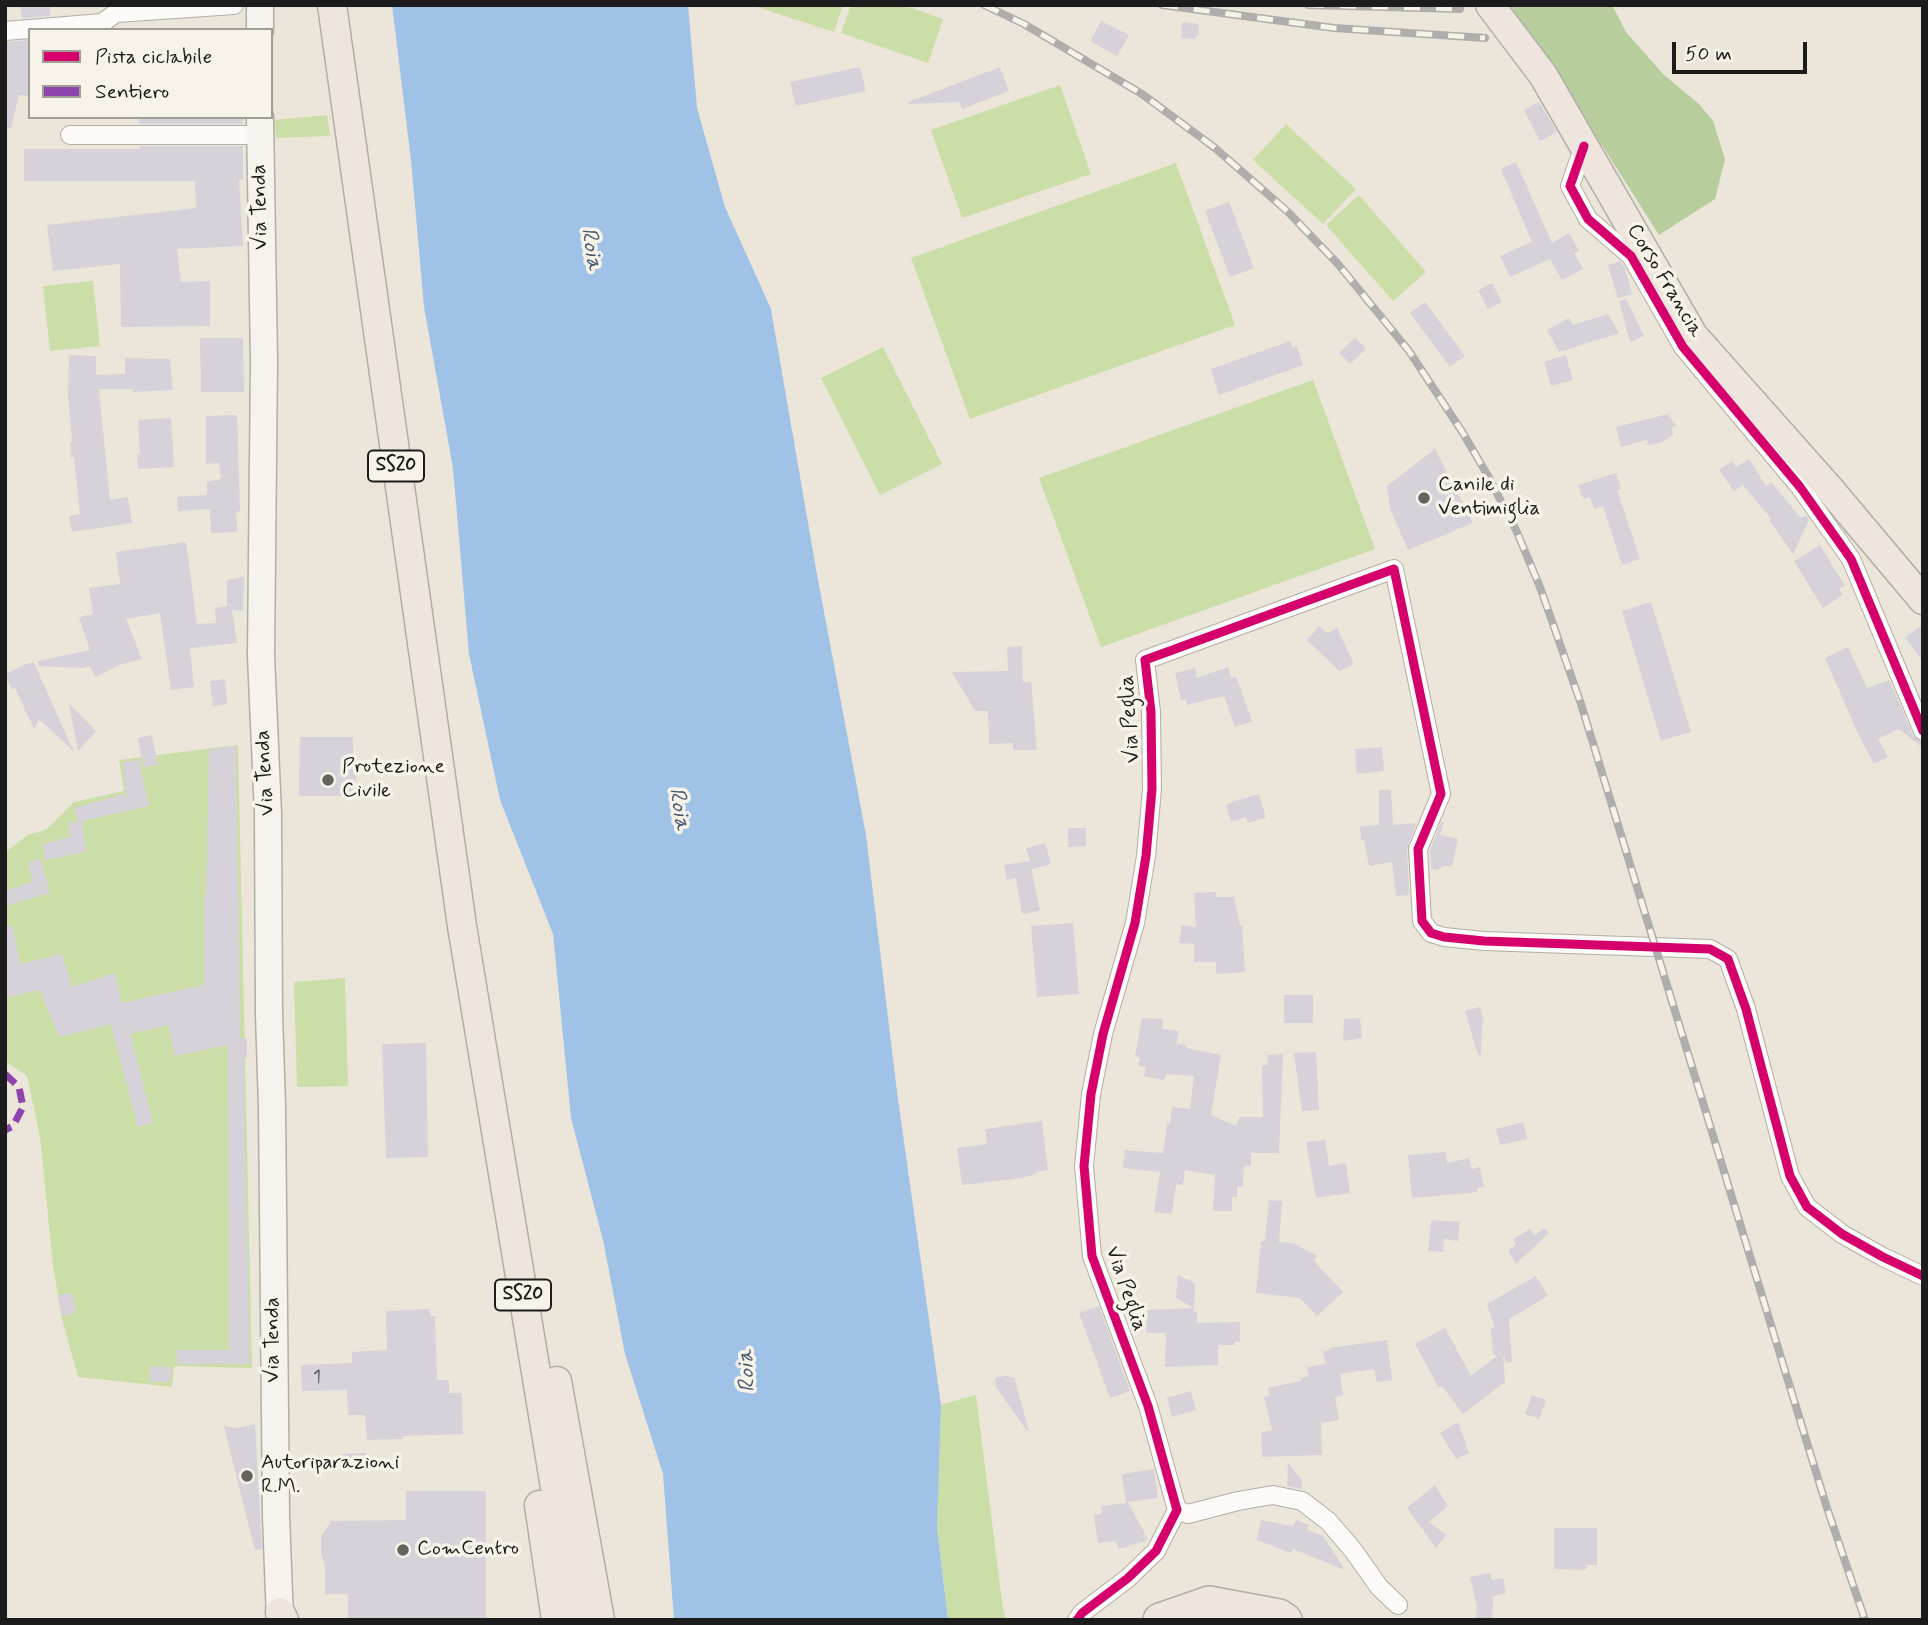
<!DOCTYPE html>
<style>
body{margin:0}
#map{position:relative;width:1928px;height:1625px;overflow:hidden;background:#ebe6d9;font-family:Mynerve,sans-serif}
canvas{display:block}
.frame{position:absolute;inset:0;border:7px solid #1c1c1c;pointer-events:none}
.legend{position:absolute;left:28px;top:28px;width:245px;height:91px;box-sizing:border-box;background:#f7f3e8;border:2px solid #9f9d96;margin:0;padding:9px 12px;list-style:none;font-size:21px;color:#1c1c1c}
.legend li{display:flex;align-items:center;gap:14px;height:35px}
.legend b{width:35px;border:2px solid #9f9d96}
.scale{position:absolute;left:1672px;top:42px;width:135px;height:32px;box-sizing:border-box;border:4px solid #1c1c1c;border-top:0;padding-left:9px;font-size:21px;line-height:24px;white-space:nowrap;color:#1c1c1c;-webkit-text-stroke:5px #f7f3e8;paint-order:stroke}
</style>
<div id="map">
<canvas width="1928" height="1625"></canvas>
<div class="frame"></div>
<ul class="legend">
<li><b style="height:9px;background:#d6006c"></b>Pista ciclabile</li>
<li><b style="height:9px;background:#8e44ad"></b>Sentiero</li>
</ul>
<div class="scale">50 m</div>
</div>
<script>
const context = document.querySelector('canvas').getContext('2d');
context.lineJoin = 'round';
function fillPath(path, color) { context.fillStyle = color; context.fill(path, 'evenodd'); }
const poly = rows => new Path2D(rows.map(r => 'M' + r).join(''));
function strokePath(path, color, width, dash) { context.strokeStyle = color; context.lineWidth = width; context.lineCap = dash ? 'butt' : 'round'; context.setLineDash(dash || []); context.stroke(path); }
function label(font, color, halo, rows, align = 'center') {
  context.font = font + ' Mynerve,sans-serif'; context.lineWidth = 7; context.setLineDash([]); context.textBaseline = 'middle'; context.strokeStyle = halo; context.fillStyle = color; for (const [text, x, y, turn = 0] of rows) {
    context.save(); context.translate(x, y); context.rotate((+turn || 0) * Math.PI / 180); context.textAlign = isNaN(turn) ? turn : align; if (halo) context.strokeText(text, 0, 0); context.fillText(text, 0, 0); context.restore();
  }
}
fillPath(poly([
 [751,5,843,5,834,32],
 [851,5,903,5,943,19,928,63,841,33],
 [1060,85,1091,174,962,218,931,130],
 [327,115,330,136,276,138,274,120],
 [1286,124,1356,189,1323,224,1253,160],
 [1176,163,1235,325,970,419,911,258],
 [1359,195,1426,272,1393,301,1326,225],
 [93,281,100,346,50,351,43,286],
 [883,347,942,464,880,495,821,378],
 [1313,380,1375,549,1101,647,1039,478],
 [238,745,252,1368,174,1366,172,1387,78,1377,62,1319,53,1266,40,1137,27,1076,5,1061,5,853,27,835,46,830,74,802,124,791,119,760],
 [345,978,348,1086,297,1087,294,982],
 [976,1395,1003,1609,1006,1620,948,1620,937,1528,941,1405]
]), '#cbdea8');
fillPath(poly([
 [1503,5,1612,5,1626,32,1663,74,1699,104,1713,121,1725,159,1715,199,1659,235,1572,98]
]), '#b7cd9e');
fillPath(poly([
 [392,5,688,5,697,108,725,207,771,309,816,569,866,835,897,1092,941,1405,937,1528,948,1620,674,1620,663,1474,625,1354,603,1240,571,1118,553,934,500,800,469,654,453,468,424,307,411,160]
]), '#a0c2e7');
fillPath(poly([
 [20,5,50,5,50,16,22,18],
 [1101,21,1129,35,1117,56,1090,41],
 [1182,22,1199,24,1198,35,1194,39,1181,38],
 [30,40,30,96,19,95,11,128,5,127,5,42],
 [860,67,866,91,796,106,790,82],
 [1000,67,1009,91,962,109,959,102,909,104,908,102],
 [1539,102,1557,132,1540,141,1524,110],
 [139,117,243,117,243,124,139,124],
 [140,146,243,146,243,180,239,180,243,246,177,249,181,282,210,281,210,326,121,327,120,264,53,271,47,225,196,208,195,181,24,181,24,149,140,149],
 [1516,162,1552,243,1569,233,1579,251,1574,253,1583,269,1562,280,1550,259,1510,277,1500,256,1532,242,1501,169],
 [1229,202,1254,268,1230,277,1205,211],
 [1620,261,1625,268,1632,294,1618,298,1608,265],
 [1492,283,1502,302,1488,309,1478,290],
 [1626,299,1644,336,1630,342,1619,301],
 [1425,302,1465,356,1450,367,1410,313],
 [1608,314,1619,333,1559,352,1547,330,1569,318,1573,325],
 [200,338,243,338,244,392,201,392],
 [1355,338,1366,349,1350,364,1339,353],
 [1290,341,1293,348,1296,345,1303,365,1219,395,1211,369],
 [69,355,96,356,96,375,125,374,125,358,170,359,173,390,133,392,133,389,99,389,110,500,128,497,132,523,72,532,69,516,80,514,74,457,71,458,70,442,72,442,68,396],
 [1566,355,1573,380,1551,386,1544,362],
 [1668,414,1676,426,1672,427,1673,435,1660,443,1648,445,1647,440,1621,447,1616,427],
 [237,415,240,511,236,512,237,532,211,533,210,509,178,511,177,497,207,495,207,482,221,479,219,463,206,464,206,416],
 [171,418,174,467,138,469,137,454,140,454,138,420],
 [1435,449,1473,523,1408,550,1390,509,1387,486],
 [1749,459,1766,486,1771,482,1800,517,1807,516,1809,520,1793,554,1769,520,1771,519,1743,485,1734,491,1719,470,1732,461,1736,467],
 [1616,473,1621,489,1617,490,1640,559,1622,565,1603,506,1594,509,1590,497,1583,499,1578,485],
 [186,542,197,624,216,623,215,608,227,606,227,580,244,577,243,611,232,610,237,643,190,648,194,687,171,690,160,613,126,619,142,659,119,665,96,677,89,666,83,668,38,666,38,661,90,650,79,617,93,614,89,588,120,584,116,552],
 [1820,545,1845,586,1839,589,1843,595,1823,608,1794,561],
 [1651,602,1691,732,1661,741,1622,611],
 [1923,625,1923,662,1905,637],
 [1319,626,1327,633,1337,628,1354,664,1339,671,1307,640],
 [1022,646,1023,682,1031,682,1037,750,1013,750,1013,743,989,744,988,711,975,711,952,672,1008,671,1007,647],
 [1848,647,1867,688,1889,680,1913,735,1922,742,1923,748,1899,729,1878,739,1888,757,1874,764,1859,736,1825,658],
 [28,663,34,663,74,752,39,719,34,729,15,688,12,690,5,674],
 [1228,667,1231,678,1236,676,1252,721,1235,727,1224,696,1187,705,1186,699,1181,700,1175,673,1195,668,1197,678],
 [225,679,227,704,213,706,210,681],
 [69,704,96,731,78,751],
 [152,735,158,765,143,767,138,738],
 [300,737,353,737,353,764,356,764,356,796,299,796],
 [236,746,240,1038,247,1038,247,1058,244,1058,245,1153,250,1364,177,1364,177,1350,229,1350,228,1045,175,1056,168,1025,130,1034,153,1123,138,1127,111,1024,59,1037,40,990,5,998,5,926,12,925,20,964,62,954,72,987,115,973,122,1003,204,985,204,897,206,897,209,750],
 [1382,747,1384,771,1357,774,1355,749],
 [139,760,149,806,78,822,75,808,123,794,127,799,123,762],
 [1379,790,1391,790,1393,825,1416,823,1407,849,1409,895,1396,896,1392,862,1369,866,1364,840,1361,840,1360,826,1379,825],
 [1259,794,1266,818,1248,823,1246,817,1231,822,1226,804],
 [82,821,86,852,45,860,43,844,70,837,68,823],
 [1441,822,1444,822,1440,835,1458,839,1452,866,1443,866,1438,870,1431,869,1430,851],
 [1068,828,1086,828,1086,846,1068,847],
 [1045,843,1051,864,1032,869,1031,867,1040,911,1022,914,1016,878,1007,880,1004,865,1030,861,1026,848],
 [41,859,50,893,5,906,5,891,32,882,28,862],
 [1216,892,1216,897,1234,897,1240,925,1242,925,1245,972,1216,974,1216,962,1194,962,1194,944,1179,943,1182,925,1196,927,1194,893],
 [1073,923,1079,994,1037,997,1031,926],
 [1284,995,1313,995,1313,1023,1284,1023],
 [1480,1007,1484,1023,1482,1023,1481,1055,1478,1055,1465,1011],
 [1142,1018,1163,1019,1162,1029,1179,1031,1176,1044,1186,1045,1186,1048,1221,1055,1211,1115,1236,1126,1239,1117,1263,1117,1262,1066,1268,1065,1267,1055,1283,1054,1279,1153,1251,1153,1251,1166,1244,1166,1243,1187,1237,1187,1237,1197,1232,1197,1232,1211,1213,1211,1215,1175,1185,1170,1183,1185,1176,1184,1172,1214,1154,1212,1160,1172,1123,1168,1125,1150,1163,1153,1167,1123,1170,1124,1172,1107,1190,1109,1194,1076,1166,1074,1164,1080,1144,1076,1146,1067,1138,1066,1140,1057,1135,1056],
 [1360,1018,1362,1038,1343,1041,1344,1019],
 [426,1043,428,1157,386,1158,382,1044],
 [1316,1052,1319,1110,1302,1111,1294,1053],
 [1042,1121,1048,1170,1036,1172,1036,1174,1022,1178,962,1185,957,1148,987,1144,985,1129],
 [1523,1122,1527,1139,1500,1145,1496,1129],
 [1325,1140,1329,1166,1346,1163,1350,1193,1316,1198,1306,1142],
 [1446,1152,1447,1163,1469,1158,1472,1169,1480,1167,1484,1187,1477,1188,1478,1192,1412,1198,1408,1155],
 [1269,1200,1282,1201,1279,1242,1293,1243,1317,1256,1314,1261,1343,1292,1317,1316,1300,1298,1256,1293,1261,1241,1265,1241],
 [1431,1220,1460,1222,1458,1241,1444,1239,1443,1252,1428,1251],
 [1545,1228,1549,1233,1516,1264,1508,1250,1516,1245,1513,1239,1530,1229,1534,1235],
 [1178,1275,1195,1283,1194,1312,1197,1312,1197,1323,1240,1322,1240,1342,1235,1342,1235,1345,1218,1345,1218,1365,1165,1367,1166,1333,1146,1333,1147,1310,1194,1308,1176,1298],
 [1536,1276,1548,1296,1509,1319,1512,1362,1507,1363,1503,1355,1505,1382,1463,1414,1442,1386,1439,1388,1415,1344,1445,1328,1471,1376,1498,1355,1493,1355,1491,1328,1495,1328,1487,1304],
 [72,1293,76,1313,62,1316,58,1295],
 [1099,1306,1130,1391,1110,1398,1079,1313],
 [430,1309,430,1316,435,1316,437,1380,449,1380,449,1393,462,1393,463,1434,403,1436,403,1439,367,1440,365,1415,348,1415,347,1390,302,1391,301,1365,352,1363,352,1352,387,1350,386,1311],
 [1387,1340,1392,1380,1377,1382,1374,1369,1340,1374,1343,1395,1335,1397,1339,1420,1321,1423,1322,1455,1262,1457,1261,1433,1272,1430,1264,1397,1270,1396,1268,1388,1301,1381,1301,1378,1309,1376,1307,1367,1326,1364,1323,1351,1330,1350,1329,1348],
 [150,1366,171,1367,170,1382,150,1382],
 [1009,1375,1010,1378,1014,1377,1029,1431,1027,1431,996,1387,995,1378],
 [1191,1391,1196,1410,1172,1417,1167,1398],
 [1532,1395,1546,1400,1539,1419,1525,1414],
 [1458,1422,1469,1453,1456,1459,1440,1433],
 [255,1424,262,1549,255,1550,224,1426,238,1428],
 [366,1453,367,1468,340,1468,340,1454],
 [1288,1463,1302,1480,1302,1489,1287,1486],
 [1154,1469,1158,1498,1128,1502,1148,1540,1119,1549,1115,1541,1098,1543,1094,1515,1102,1514,1101,1506,1126,1503,1122,1474],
 [1435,1485,1448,1506,1429,1522,1446,1535,1436,1548,1407,1508],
 [406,1491,486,1491,486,1620,348,1620,348,1594,325,1594,325,1564,321,1555,321,1537,331,1521,406,1520],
 [1261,1520,1293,1526,1296,1520,1309,1525,1307,1530,1323,1536,1345,1570,1293,1549,1291,1553,1257,1540],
 [1554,1528,1597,1528,1597,1565,1586,1565,1586,1570,1554,1569],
 [1490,1573,1492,1580,1503,1578,1506,1593,1493,1596,1492,1620,1476,1620,1477,1606,1470,1577]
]), '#d7d1da');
const street = poly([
 [5,31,102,23,116,13,234,5],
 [70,135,260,135],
 [1584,146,1570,186,1588,219,1631,256,1683,347,1800,487,1851,559,1923,731],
 [1177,1510,1188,1514,1238,1501,1273,1495,1302,1501,1328,1521,1353,1550,1379,1587,1398,1605],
 [1077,1620,1082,1613,1128,1578,1156,1551,1177,1510,1148,1406,1092,1256,1084,1166,1091,1094,1103,1034,1135,923,1146,856,1152,789,1151,712,1145,660,1394,569,1441,794,1418,849,1422,921,1431,933,1444,937,1484,941,1710,949,1728,959,1746,1009,1790,1176,1807,1207,1842,1234,1883,1257,1923,1276]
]);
const secondary = poly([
 [260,30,260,5],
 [260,117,264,361,261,656,268,814,269,1014,272,1106,276,1516,280,1620]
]);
const primary = poly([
 [332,5,462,926,577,1620],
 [1490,5,1543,75,1693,335,1828,487,1923,600],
 [557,1381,600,1620],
 [539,1505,556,1620],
 [280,1612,284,1620]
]);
const highway = poly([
 [1160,1620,1209,1603,1279,1616,1285,1620]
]);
strokePath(street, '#b1aea6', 20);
strokePath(secondary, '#b1aea6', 29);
strokePath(primary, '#b1aea6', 31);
strokePath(highway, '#b1aea6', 36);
strokePath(street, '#fcfbf9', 18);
strokePath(secondary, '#f6f3ef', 26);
strokePath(primary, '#eee6de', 28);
strokePath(highway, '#eee6de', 33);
const rail = poly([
 [984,5,1024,24,1142,94,1215,148,1287,211,1338,264,1409,351,1463,433,1488,476,1516,530,1540,587,1581,704,1827,1508,1865,1620],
 [1162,5,1334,28,1485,38],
 [1308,5,1460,9]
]);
strokePath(rail, '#afaeac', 8);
strokePath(rail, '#f7f3e8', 5, [16]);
strokePath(poly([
 [5,1074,19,1087,23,1107,13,1126,5,1130]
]), '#8e44ad', 7, [14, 7]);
strokePath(poly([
 [1584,146,1570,186,1588,219,1631,256,1683,347,1800,487,1851,559,1923,731],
 [1077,1620,1082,1613,1128,1578,1156,1551,1177,1510,1148,1406,1092,1256,1084,1166,1091,1094,1103,1034,1135,923,1146,856,1152,789,1151,712,1145,660,1394,569,1441,794,1418,849,1422,921,1431,933,1444,937,1484,941,1710,949,1728,959,1746,1009,1790,1176,1807,1207,1842,1234,1883,1257,1923,1276]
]), '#d6006c', 9);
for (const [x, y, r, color] of [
 [1424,498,7,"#64635e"],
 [328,780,7,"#64635e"],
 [247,1476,7,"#64635e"],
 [403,1550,7,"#64635e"]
]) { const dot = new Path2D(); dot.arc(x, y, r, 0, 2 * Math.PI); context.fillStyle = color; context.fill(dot); strokePath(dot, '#f7f3e8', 2.5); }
label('18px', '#4b494c', null, [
 ["1",317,1378]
]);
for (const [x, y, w] of [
 [396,466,56],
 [523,1295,56]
]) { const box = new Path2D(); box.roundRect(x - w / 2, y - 15.5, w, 31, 5); context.fillStyle = '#f7f3e8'; context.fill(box); strokePath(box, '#1c1c1c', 2); }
label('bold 19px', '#1c1c1c', null, [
 ["SS20",396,466],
 ["SS20",523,1295]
]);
label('21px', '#1c1c1c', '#f7f3e8', [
 ["Via Tenda",261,207,-91],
 ["Corso Francia",1664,281,59],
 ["Via Peglia",1131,719,-94],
 ["Via Tenda",266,773,-93],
 ["Via Peglia",1125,1289,71],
 ["Via Tenda",274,1340,-90]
]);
label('21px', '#1c1c1c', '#f7f3e8', [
 ["Canile di",1438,486],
 ["Ventimiglia",1438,510],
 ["Protezione",342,768],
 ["Civile",342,792],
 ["Autoriparazioni",261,1464],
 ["R.M.",261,1488],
 ["ComCentro",417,1550]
], 'left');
label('italic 23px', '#445870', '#f7f3e8', [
 ["Roia",590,249,81],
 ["Roia",678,809,81],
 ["Roia",748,1371,-93]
]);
</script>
